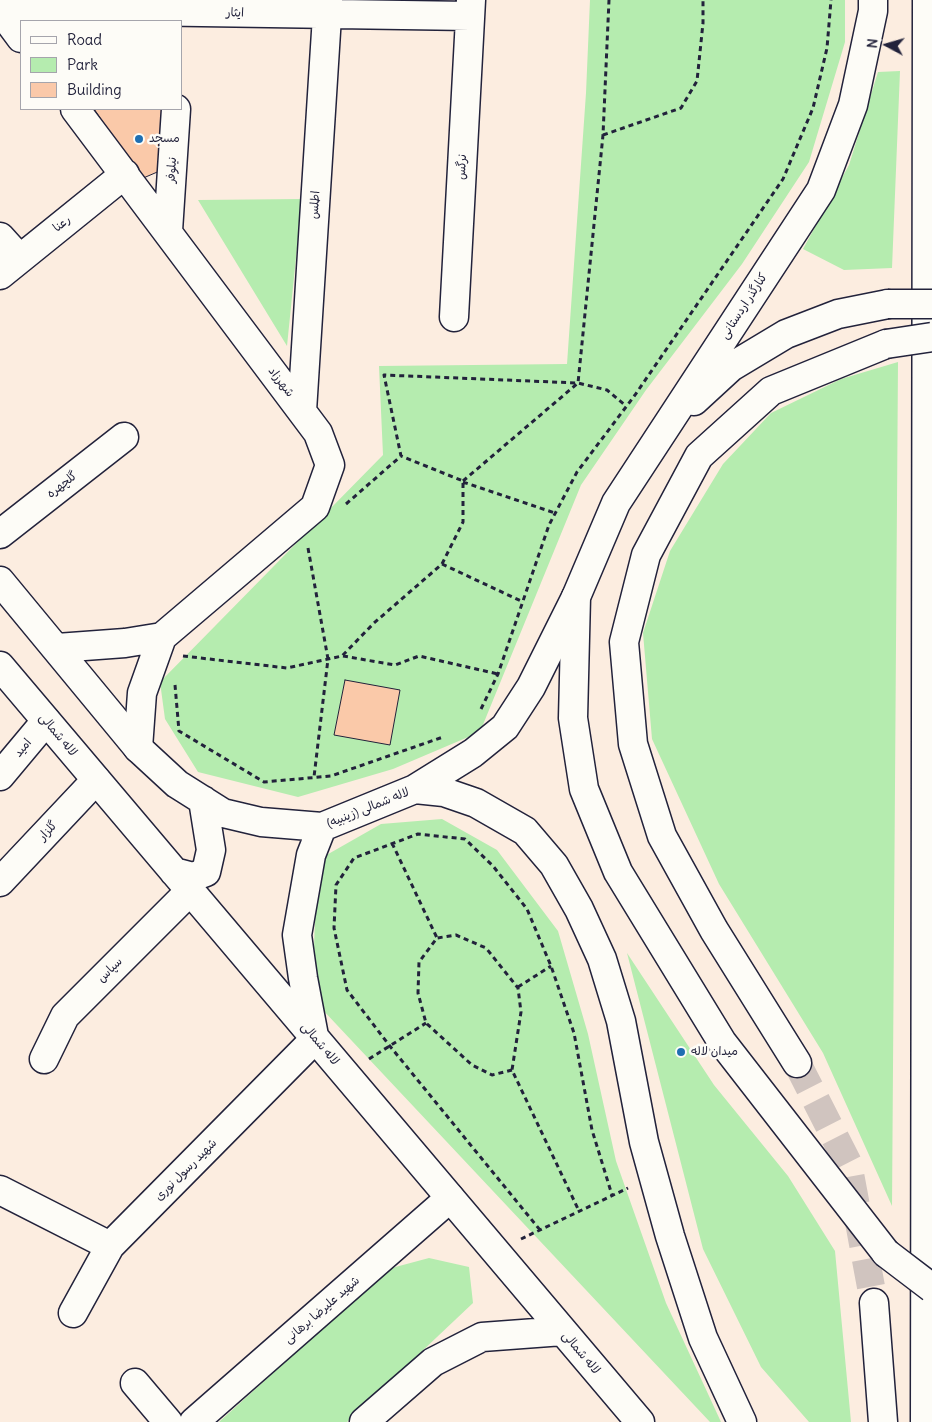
<!DOCTYPE html>
<meta charset="utf-8">
<style>
body{margin:0}
#map{position:relative;width:932px;height:1422px;overflow:hidden;background:#fcede0;font-family:Delius,sans-serif}
canvas{display:block}
.legend{position:absolute;left:20px;top:20px;width:162px;height:90px;box-sizing:border-box;background:#fdfcf7;border:1px solid #a5a5ac;margin:0;padding:6px 9px;list-style:none;font-size:15px;color:#22223b}
.legend li{display:flex;align-items:center;gap:10px;height:25px}
.legend b{width:25px;border:1px solid #a5a5ac}
.north{position:absolute;left:862px;top:20px;width:50px;height:50px;-webkit-text-stroke:4px #fdfcf7;paint-order:stroke;rotate:276deg;font-size:14px;font-weight:700;line-height:20px;text-align:center;color:#22223b}
.north::after{content:'';display:block;margin:auto;width:18px;height:22px;background:#22223b;clip-path:polygon(50% 0,100% 100%,50% 72%,0 100%)}
</style>
<div id="map">
<canvas width="932" height="1422"></canvas>
<ul class="legend">
<li><b style="height:6px;background:#fdfcf7"></b>Road</li>
<li><b style="height:14px;background:#b5ecaf"></b>Park</li>
<li><b style="height:14px;background:#fac9a9"></b>Building</li>
</ul>
<div class="north">N</div>
</div>
<script>
const context = document.querySelector('canvas').getContext('2d');
context.lineJoin = 'round';
function fillPath(path, color) { context.fillStyle = color; context.fill(path, 'evenodd'); }
const poly = rows => new Path2D(rows.map(r => 'M' + r).join(''));
function strokePath(path, color, width, dash) { context.strokeStyle = color; context.lineWidth = width; context.lineCap = dash ? 'butt' : 'round'; context.setLineDash(dash || []); context.stroke(path); }
function label(font, color, halo, rows, align = 'center') {
  context.font = font + ' Delius,"Playpen Sans Arabic",sans-serif'; context.lineWidth = 5; context.setLineDash([]); context.textBaseline = 'middle'; context.strokeStyle = halo; context.fillStyle = color; for (const [text, x, y, turn = 0] of rows) {
    context.save(); context.translate(x, y); context.rotate((+turn || 0) * Math.PI / 180); context.textAlign = isNaN(turn) ? turn : align; if (halo) context.strokeText(text, 0, 0); context.fillText(text, 0, 0); context.restore();
  }
}
fillPath(poly([
 [590,0,845,0,845,42,809,162,742,264,646,390,581,485,480,732,393,769,298,797,198,772,165,719,160,682,383,455,379,366,567,364,586,93],
 [900,71,892,268,844,270,803,249,849,165,878,72],
 [302,199,287,346,198,200],
 [898,362,892,1206,823,1053,719,884,652,739,643,633,670,551,723,464,771,413,841,379],
 [442,819,497,850,558,931,588,1034,616,1161,666,1303,721,1422,710,1422,321,1008,314,947,316,893,323,857,381,824],
 [627,953,714,1085,788,1176,835,1251,851,1422,809,1422,761,1367,703,1249],
 [429,1258,469,1267,473,1303,347,1422,219,1422,388,1269]
]), '#b5ecaf');
const building = poly([
 [94,109,166,109,162,170,141,179,94,109],
 [345,680,400,690,390,745,334,735,345,680]
]);
fillPath(building, '#fac9a9');
strokePath(building, '#22223b', 1);
strokePath(poly([
 [797,1063,848,1163,874,1303]
]), '#d0c4bf', 28, [28, 14]);
const minor = poly([
 [0,9,470,16],
 [0,10,21,38],
 [75,109,318,433,330,465,315,507,162,637],
 [168,231,176,109],
 [0,237,19,258],
 [0,275,125,174],
 [454,317,471,0],
 [302,411,328,0],
 [0,534,124,437],
 [57,648,125,643,162,637,142,693,138,748],
 [0,776,46,721],
 [0,882,96,780],
 [44,1059,65,1016,190,891],
 [0,1190,110,1246],
 [73,1313,110,1246,315,1039],
 [135,1383,168,1422],
 [194,1422,450,1198]
]);
const major = poly([
 [0,581,138,748,177,784,223,813,261,822,322,827,415,789,473,753,505,727,531,687,576,597],
 [0,666,640,1422],
 [415,789,444,792,476,803,525,831,554,865,579,909,602,959,621,1021,644,1142,670,1236,703,1338,742,1422],
 [174,872,193,877,206,872,211,850,203,800],
 [314,1036,303,978,297,935,311,855,322,827],
 [364,1422,433,1362,482,1337,563,1331]
]);
const highway = poly([
 [873,0,873,11,853,105,821,190,616,503,576,597,573,718,584,789,618,872,722,1042,886,1253],
 [694,401,731,367,786,334,838,314,888,304],
 [797,1063,714,930,662,836,633,744,624,642,646,555,699,456,771,391,886,344],
 [874,1303,883,1422],
 [925,1422,927,0]
]);
strokePath(minor, '#22223b', 31);
strokePath(major, '#22223b', 31);
strokePath(highway, '#22223b', 31);
strokePath(poly([
 [603,135,681,108,697,81,703,23,703,0],
 [463,481,578,383,603,135,609,0],
 [463,482,555,513],
 [346,504,401,456,384,375,578,383,607,390,626,406],
 [308,548,328,659,314,777],
 [442,564,521,601],
 [183,656,287,668,342,656,374,623,442,564,463,522,463,481,401,456],
 [343,656,395,665,419,656,498,674],
 [175,685,179,731,264,782,331,776,443,737],
 [481,709,498,674,549,525,577,472,635,395,783,179,813,108,827,48,831,0],
 [392,843,437,938],
 [518,987,551,966],
 [369,1059,426,1023],
 [512,1070,492,1075,472,1065,426,1023,418,993,419,962,437,938,456,935,486,948,518,988,521,1012,512,1070,579,1211],
 [540,1230,389,1045,347,990,334,928,336,885,354,858,418,834,465,839,493,866,527,909,551,966,574,1033,592,1130,612,1195],
 [521,1239,628,1188]
]), '#22223b', 3, [5, 4]);
strokePath(minor, '#fdfcf7', 28);
strokePath(major, '#fdfcf7', 28);
strokePath(highway, '#fdfcf7', 28);
const highwayBridge = poly([
 [888,304,932,304],
 [886,344,932,337],
 [886,1253,932,1288]
]);
strokePath(highwayBridge, '#22223b', 31, []);
strokePath(highwayBridge, '#fdfcf7', 28);
for (const [x, y, r, color] of [
 [139,139,5,"#1f6fb2"],
 [681,1052,5,"#1f6fb2"]
]) { const dot = new Path2D(); dot.arc(x, y, r, 0, 2 * Math.PI); context.fillStyle = color; context.fill(dot); strokePath(dot, '#fdfcf7', 2); }
label('12px', '#22223b', '#fdfcf7', [
 ["ایثار",235,13,1],
 ["نرگس",462,167,-87],
 ["نیلوفر",172,170,-86],
 ["اطلس",315,205,-86],
 ["رعنا",62,224,-38],
 ["کنارگذر اردستانی",744,306,-57],
 ["شهرزاد",281,382,53],
 ["گلچهره",62,485,-38],
 ["لاله شمالی",58,735,50],
 ["امید",23,748,-50],
 ["لاله شمالی (زینبیه)",368,808,-22],
 ["گلزار",48,831,-47],
 ["سپاس",110,970,-45],
 ["لاله شمالی",320,1044,50],
 ["شهید رسول نوری",186,1170,-45],
 ["شهید علیرضا برهانی",322,1310,-41],
 ["لاله شمالی",581,1353,50]
]);
label('12px', '#22223b', '#fdfcf7', [
 ["مسجد",149,139],
 ["میدان لاله",691,1052]
], 'left');
</script>
